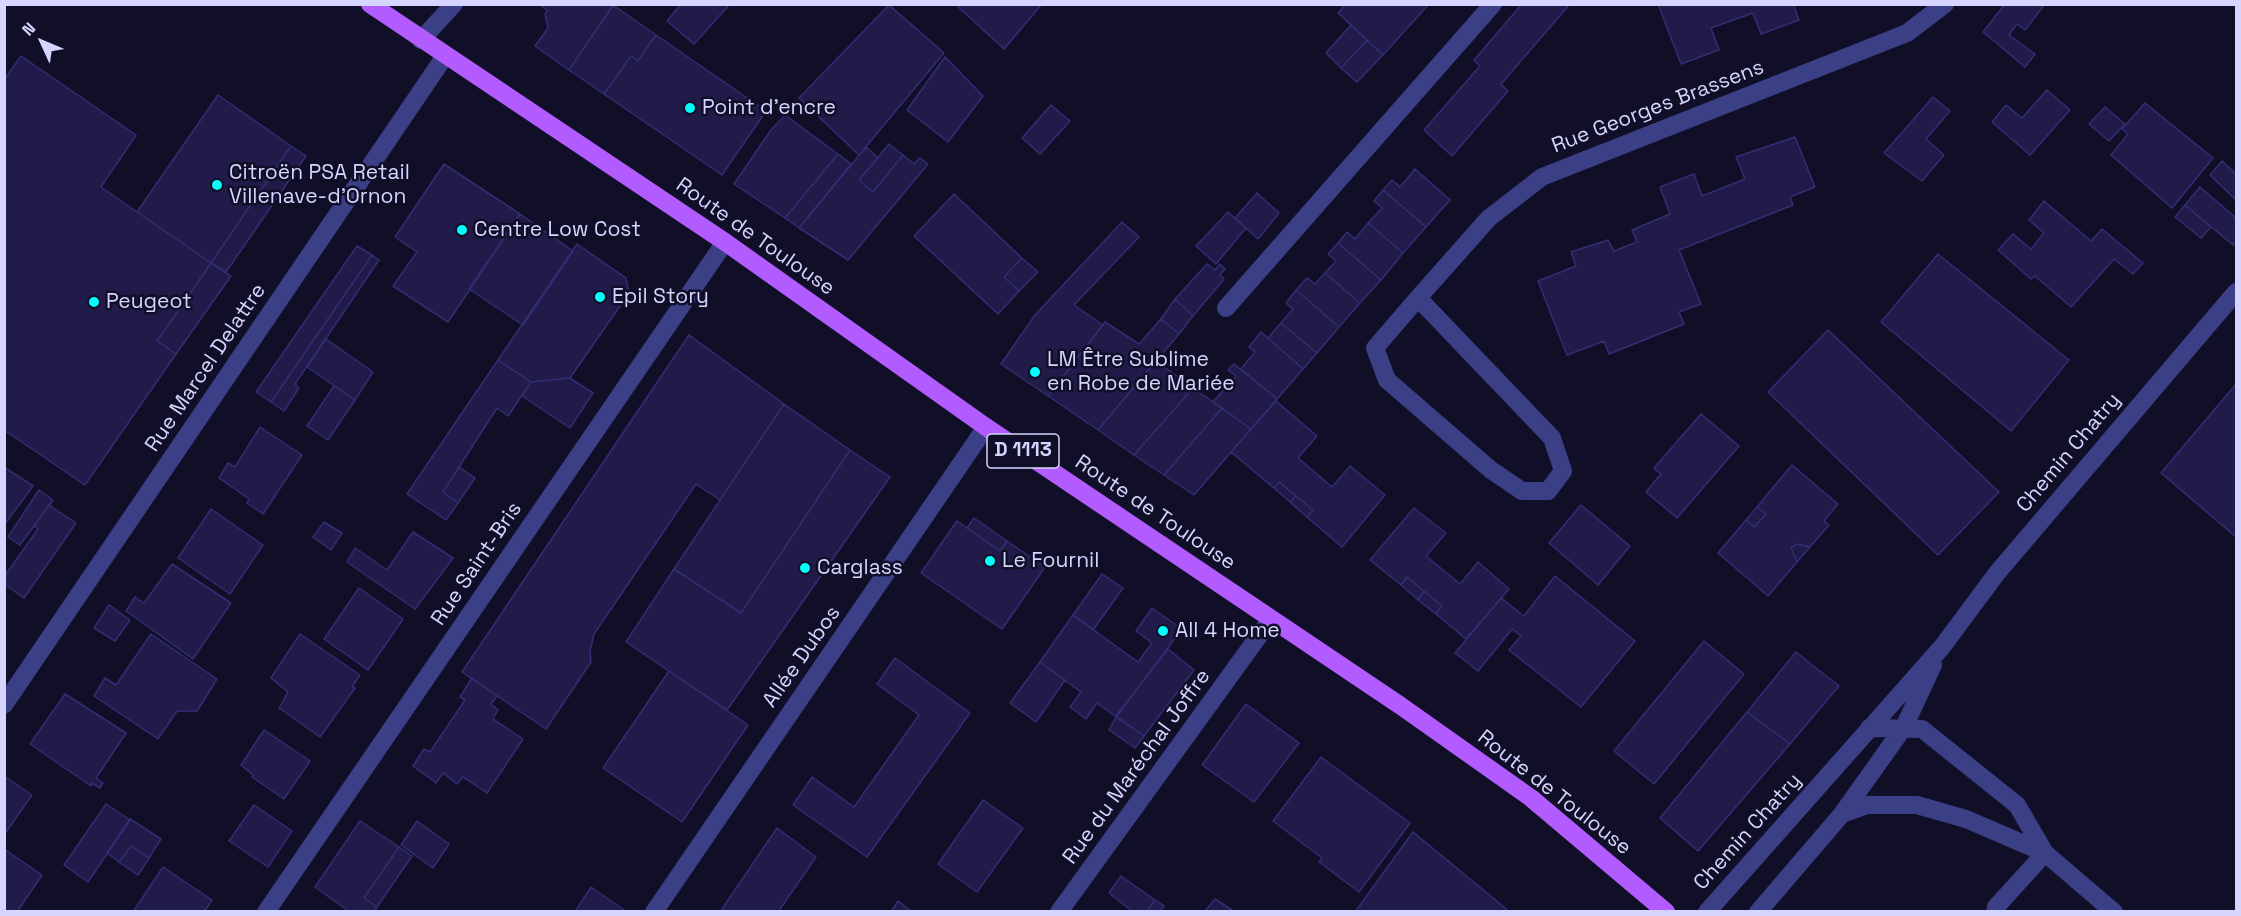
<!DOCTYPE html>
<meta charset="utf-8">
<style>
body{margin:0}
#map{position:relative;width:2241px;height:916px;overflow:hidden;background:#110f27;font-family:"Space Grotesk",sans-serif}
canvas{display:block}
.frame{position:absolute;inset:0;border:6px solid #d6d5ff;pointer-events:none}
.north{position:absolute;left:12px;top:12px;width:60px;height:60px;-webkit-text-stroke:4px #110f27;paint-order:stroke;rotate:314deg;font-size:16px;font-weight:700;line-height:24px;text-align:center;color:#d6d5ff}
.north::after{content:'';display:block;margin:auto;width:21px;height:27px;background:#d6d5ff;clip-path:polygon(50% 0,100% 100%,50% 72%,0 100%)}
</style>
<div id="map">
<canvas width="2241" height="916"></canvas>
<div class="frame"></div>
<div class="north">N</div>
</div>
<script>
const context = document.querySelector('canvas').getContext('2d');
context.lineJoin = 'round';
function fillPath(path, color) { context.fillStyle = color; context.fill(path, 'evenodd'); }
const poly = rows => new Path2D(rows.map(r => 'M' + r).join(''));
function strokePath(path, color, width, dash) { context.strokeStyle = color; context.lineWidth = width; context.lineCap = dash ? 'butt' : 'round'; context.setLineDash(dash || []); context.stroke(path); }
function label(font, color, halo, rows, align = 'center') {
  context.font = font + ' "Space Grotesk",sans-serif'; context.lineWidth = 5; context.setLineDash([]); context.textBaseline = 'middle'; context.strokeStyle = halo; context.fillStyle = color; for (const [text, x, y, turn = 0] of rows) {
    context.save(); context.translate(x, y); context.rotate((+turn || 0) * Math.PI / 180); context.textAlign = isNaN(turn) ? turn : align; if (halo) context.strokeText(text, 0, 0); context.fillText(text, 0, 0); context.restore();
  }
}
const building = poly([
 [538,4,614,4,569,70,535,46,548,28,545,14,547,10,538,4],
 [681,4,730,4,694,44,667,21,681,4],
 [955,4,1042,4,1004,49,955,4],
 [1346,4,1429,4,1383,55,1338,13,1346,4],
 [1522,4,1570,4,1501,84,1508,91,1452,156,1424,130,1480,66,1474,60,1522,4],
 [1658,4,1793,4,1799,20,1761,34,1753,13,1711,28,1719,50,1681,64,1658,4],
 [2005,4,2045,4,2025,30,2017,24,2009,35,2035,54,2025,67,1983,32,2005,4],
 [613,5,656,35,638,61,631,56,604,94,569,70,613,5],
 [889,5,944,53,859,155,799,98,889,5],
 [1351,25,1367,40,1341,68,1326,53,1351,25],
 [656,35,766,111,722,175,604,94,631,56,638,61,656,35],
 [1367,40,1383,55,1357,82,1341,68,1367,40],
 [21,56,136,135,101,187,211,263,157,341,176,354,85,485,4,430,4,80,21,56],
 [945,57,983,96,948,142,907,110,945,57],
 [2047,90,2070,110,2030,155,1992,122,2006,105,2022,118,2047,90],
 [218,95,291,146,211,263,137,212,218,95],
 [1933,97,1950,111,1926,139,1944,155,1922,181,1884,153,1933,97],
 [2145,103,2213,158,2172,208,2111,155,2128,134,2122,129,2145,103],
 [1051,105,1070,121,1040,154,1022,138,1051,105],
 [2105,107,2125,124,2109,141,2089,124,2105,107],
 [785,115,838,154,785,218,734,184,771,130,785,115],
 [1795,137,1815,187,1790,197,1793,205,1679,250,1701,304,1679,312,1684,324,1609,354,1604,341,1567,355,1538,281,1576,266,1571,252,1608,240,1614,251,1637,242,1632,230,1670,214,1660,187,1694,174,1702,196,1745,179,1736,157,1795,137],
 [889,144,903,155,873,192,859,180,889,144],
 [291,146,306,156,226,272,211,263,291,146],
 [866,147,878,158,859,180,873,192,903,155,914,164,920,158,928,164,848,260,799,228,866,147],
 [838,154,851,164,799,228,785,218,838,154],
 [2222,161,2236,174,2236,200,2210,175,2222,161],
 [444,164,520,214,448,322,393,286,417,252,395,237,444,164],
 [1415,169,1450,200,1426,227,1383,190,1392,180,1400,187,1415,169],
 [2200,187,2236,218,2236,241,2233,245,2185,205,2200,187],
 [1383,190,1426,227,1403,253,1368,223,1382,208,1374,201,1383,190],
 [1257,193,1279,213,1258,239,1235,218,1257,193],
 [954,194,1022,258,1004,277,1019,291,998,314,914,236,954,194],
 [2044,201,2091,241,2102,229,2143,263,2133,274,2114,259,2071,307,2035,276,2031,279,1998,250,2013,234,2031,249,2044,233,2029,220,2044,201],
 [2185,205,2211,227,2201,238,2175,217,2185,205],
 [1228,212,1246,228,1216,264,1196,246,1228,212],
 [520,214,573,251,523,325,469,289,520,214],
 [1122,222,1139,237,1074,305,1103,325,1048,396,1001,364,1035,315,1122,222],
 [1368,223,1403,253,1381,280,1338,243,1347,232,1355,239,1368,223],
 [1338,243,1381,280,1360,303,1325,273,1336,261,1328,254,1338,243],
 [577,244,626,278,629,293,570,378,531,382,498,360,577,244],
 [357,246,372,255,271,402,256,392,357,246],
 [1938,254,2069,360,2011,431,1881,322,1938,254],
 [372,255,379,260,295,384,299,388,284,411,271,402,372,255],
 [1022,258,1038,272,1019,291,1004,277,1022,258],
 [211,263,231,276,176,354,157,341,211,263],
 [1207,264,1215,270,1220,264,1225,269,1220,275,1224,279,1193,316,1175,299,1207,264],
 [1325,273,1360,303,1339,327,1296,290,1307,278,1315,284,1325,273],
 [1296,290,1339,327,1317,353,1281,323,1293,309,1286,303,1296,290],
 [1175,299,1193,316,1179,334,1161,319,1175,299],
 [1161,319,1179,334,1098,430,1048,396,1105,322,1139,344,1161,319],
 [1281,323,1317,353,1303,369,1268,338,1281,323],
 [1828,330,1999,492,1938,555,1768,392,1828,330],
 [1261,332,1303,369,1277,399,1241,369,1255,352,1249,347,1261,332],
 [689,335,784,404,720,500,696,484,594,634,590,651,591,662,546,729,462,672,689,335],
 [326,339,373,372,355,400,307,367,326,339],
 [498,360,531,382,508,416,497,408,443,492,458,503,446,520,407,494,498,360],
 [1156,361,1193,388,1134,455,1098,430,1156,361],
 [1234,364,1277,399,1251,429,1213,402,1236,376,1228,370,1234,364],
 [570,378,593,393,570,428,522,396,531,382,570,378],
 [2236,384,2236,537,2161,473,2236,384],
 [334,386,355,400,328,440,307,426,334,386],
 [1193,388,1222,408,1164,475,1134,455,1193,388],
 [1276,401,1317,436,1298,458,1332,487,1350,466,1385,495,1342,547,1307,517,1313,510,1279,482,1274,488,1231,452,1276,401],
 [784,404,850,450,741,613,674,569,784,404],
 [1222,408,1251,429,1194,495,1164,475,1222,408],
 [1701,414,1739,446,1677,518,1646,492,1661,474,1654,468,1701,414],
 [260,427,302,455,263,514,247,503,249,499,219,478,228,463,235,467,260,427],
 [850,450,890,477,727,710,626,642,674,569,741,613,850,450],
 [1792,465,1838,504,1824,521,1829,525,1810,547,1796,544,1791,548,1797,562,1768,596,1718,553,1746,520,1754,527,1766,514,1757,507,1792,465],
 [4,467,33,486,4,525,4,467],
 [459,467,475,478,458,503,443,492,459,467],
 [1279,482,1296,496,1290,502,1274,488,1279,482],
 [39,490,53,500,20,545,8,537,39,490],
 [1296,496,1313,510,1307,517,1290,502,1296,496],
 [49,505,76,523,24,598,4,584,4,577,38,529,34,526,49,505],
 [1581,505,1630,546,1598,585,1549,543,1581,505],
 [1757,507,1766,514,1754,527,1746,520,1757,507],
 [1414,508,1446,533,1426,556,1460,584,1478,562,1509,589,1466,639,1436,614,1442,606,1407,577,1401,585,1370,560,1414,508],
 [211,509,263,545,230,594,178,558,211,509],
 [974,518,1007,541,1000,551,967,528,974,518],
 [957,521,1000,551,1007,541,1045,567,1002,629,921,573,957,521],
 [324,522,342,533,331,550,313,537,324,522],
 [413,532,453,558,415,609,347,562,355,548,387,570,413,532],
 [1796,544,1810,547,1797,562,1791,548,1796,544],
 [172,564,231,603,193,659,126,611,135,597,144,603,172,564],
 [1102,574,1123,588,1093,630,1073,615,1102,574],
 [1555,576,1635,641,1581,707,1509,650,1521,636,1512,629,1478,671,1455,653,1501,598,1524,616,1555,576],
 [1407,577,1424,591,1418,600,1401,585,1407,577],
 [359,588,403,619,368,670,324,639,359,588],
 [1424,591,1442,606,1436,614,1418,600,1424,591],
 [109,605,130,620,115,641,94,628,109,605],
 [1152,608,1182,629,1116,717,1097,703,1086,719,1070,707,1081,692,1040,662,1073,615,1138,662,1152,643,1136,631,1152,608],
 [151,634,217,679,197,711,177,711,158,739,94,696,105,678,116,685,151,634],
 [300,634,360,675,352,687,355,688,320,737,279,708,288,692,271,678,300,634],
 [1704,641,1744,674,1654,784,1614,751,1704,641],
 [1168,649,1194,670,1144,736,1116,716,1168,649],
 [1796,652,1839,686,1790,744,1747,712,1796,652],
 [895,658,970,713,867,857,793,805,812,777,854,807,919,715,877,684,895,658],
 [1040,662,1065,680,1036,722,1010,703,1040,662],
 [669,671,748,725,682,822,603,768,669,671],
 [472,678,497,696,491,704,498,710,493,719,523,739,487,793,463,777,457,784,443,773,436,783,413,766,424,749,430,752,465,700,460,697,472,678],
 [65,694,126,733,96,778,103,783,100,788,92,783,91,786,30,744,65,694],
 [1246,704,1299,743,1254,802,1202,765,1246,704],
 [1747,712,1790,744,1698,851,1660,818,1747,712],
 [1116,717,1144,736,1135,748,1109,730,1116,717],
 [264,730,310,761,284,799,252,777,253,775,241,765,264,730],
 [1321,757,1410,823,1359,892,1319,862,1322,858,1273,821,1321,757],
 [4,776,32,795,4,835,4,776],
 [983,800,1023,828,977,892,938,864,983,800],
 [106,804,130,820,88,882,64,865,106,804],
 [254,805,292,831,268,867,229,841,254,805],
 [130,819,161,839,149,858,131,846,119,862,107,853,130,819],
 [360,821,399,847,364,898,377,907,374,912,350,912,315,887,360,821],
 [417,821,449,844,433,868,401,845,417,821],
 [777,828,816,857,778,912,720,912,777,828],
 [1413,832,1510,912,1355,912,1413,832],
 [131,846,149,858,138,875,119,862,131,846],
 [399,847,412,856,377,907,364,898,399,847],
 [4,849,42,875,17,912,4,912,4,849],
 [163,867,212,900,204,912,133,912,163,867],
 [1121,876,1155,900,1147,912,1133,912,1109,893,1121,876],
 [591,887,627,912,575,912,591,887],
 [1215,899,1235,912,1204,912,1215,899],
 [1155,900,1164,906,1160,912,1147,912,1155,900],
 [898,901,902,904,913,912,891,912,898,901]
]);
fillPath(building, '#201b48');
strokePath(building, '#342d74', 1.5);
strokePath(poly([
 [421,40,454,4],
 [1418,298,1552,438,1563,471,1548,491,1522,491,1491,470,1387,380,1375,348,1418,298,1489,218,1542,177,1907,33,1945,4],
 [1226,308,1493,4],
 [4,705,445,56],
 [1869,728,1922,729,2017,805,2045,853],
 [1842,814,1867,805,1917,805,1966,819,2045,853,2114,912],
 [266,912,725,242],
 [654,912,986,427],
 [1059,912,1271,619],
 [1707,912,1942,647,1997,573,2236,292],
 [1758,912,1842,814,1904,727,1933,665],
 [1995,912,1996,907,2045,853]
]), '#3a3f86', 18);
strokePath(poly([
 [370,4,725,242,986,427,1401,706,1531,798,1666,912]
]), '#b25cff', 18);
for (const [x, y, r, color] of [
 [690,108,6,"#01fffe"],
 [217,185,6,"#01fffe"],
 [462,230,6,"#01fffe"],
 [600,297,6,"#01fffe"],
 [94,302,6,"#01fffe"],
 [1035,372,6,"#01fffe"],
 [990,561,6,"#01fffe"],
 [805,568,6,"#01fffe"],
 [1163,631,6,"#01fffe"]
]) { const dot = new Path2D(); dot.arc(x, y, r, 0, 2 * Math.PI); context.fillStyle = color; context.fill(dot); strokePath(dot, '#110f27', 2); }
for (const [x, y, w] of [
 [1023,451,72]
]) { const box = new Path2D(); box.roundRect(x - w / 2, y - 17, w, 34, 4.5); context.fillStyle = '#110f27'; context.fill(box); strokePath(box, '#d6d5ff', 1.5); }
label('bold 20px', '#d6d5ff', null, [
 ["D 1113",1023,451]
]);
label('21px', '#d6d5ff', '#110f27', [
 ["Rue Georges Brassens",1658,107,-21],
 ["Route de Toulouse",755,237,35],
 ["Rue Marcel Delattre",206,368,-56],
 ["Chemin Chatry",2069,453,-50],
 ["Route de Toulouse",1155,513,34],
 ["Rue Saint-Bris",477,564,-56],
 ["Allée Dubos",802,657,-55],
 ["Rue du Maréchal Joffre",1137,767,-54],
 ["Route de Toulouse",1554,793,38],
 ["Chemin Chatry",1748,832,-48]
]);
label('21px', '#d6d5ff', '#110f27', [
 ["Point d'encre",702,108],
 ["Citroën PSA Retail",229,173],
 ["Villenave-d'Ornon",229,197],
 ["Centre Low Cost",474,230],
 ["Epil Story",612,297],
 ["Peugeot",106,302],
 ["LM Être Sublime",1047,360],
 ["en Robe de Mariée",1047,384],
 ["Le Fournil",1002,561],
 ["Carglass",817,568],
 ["All 4 Home",1175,631]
], 'left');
</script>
